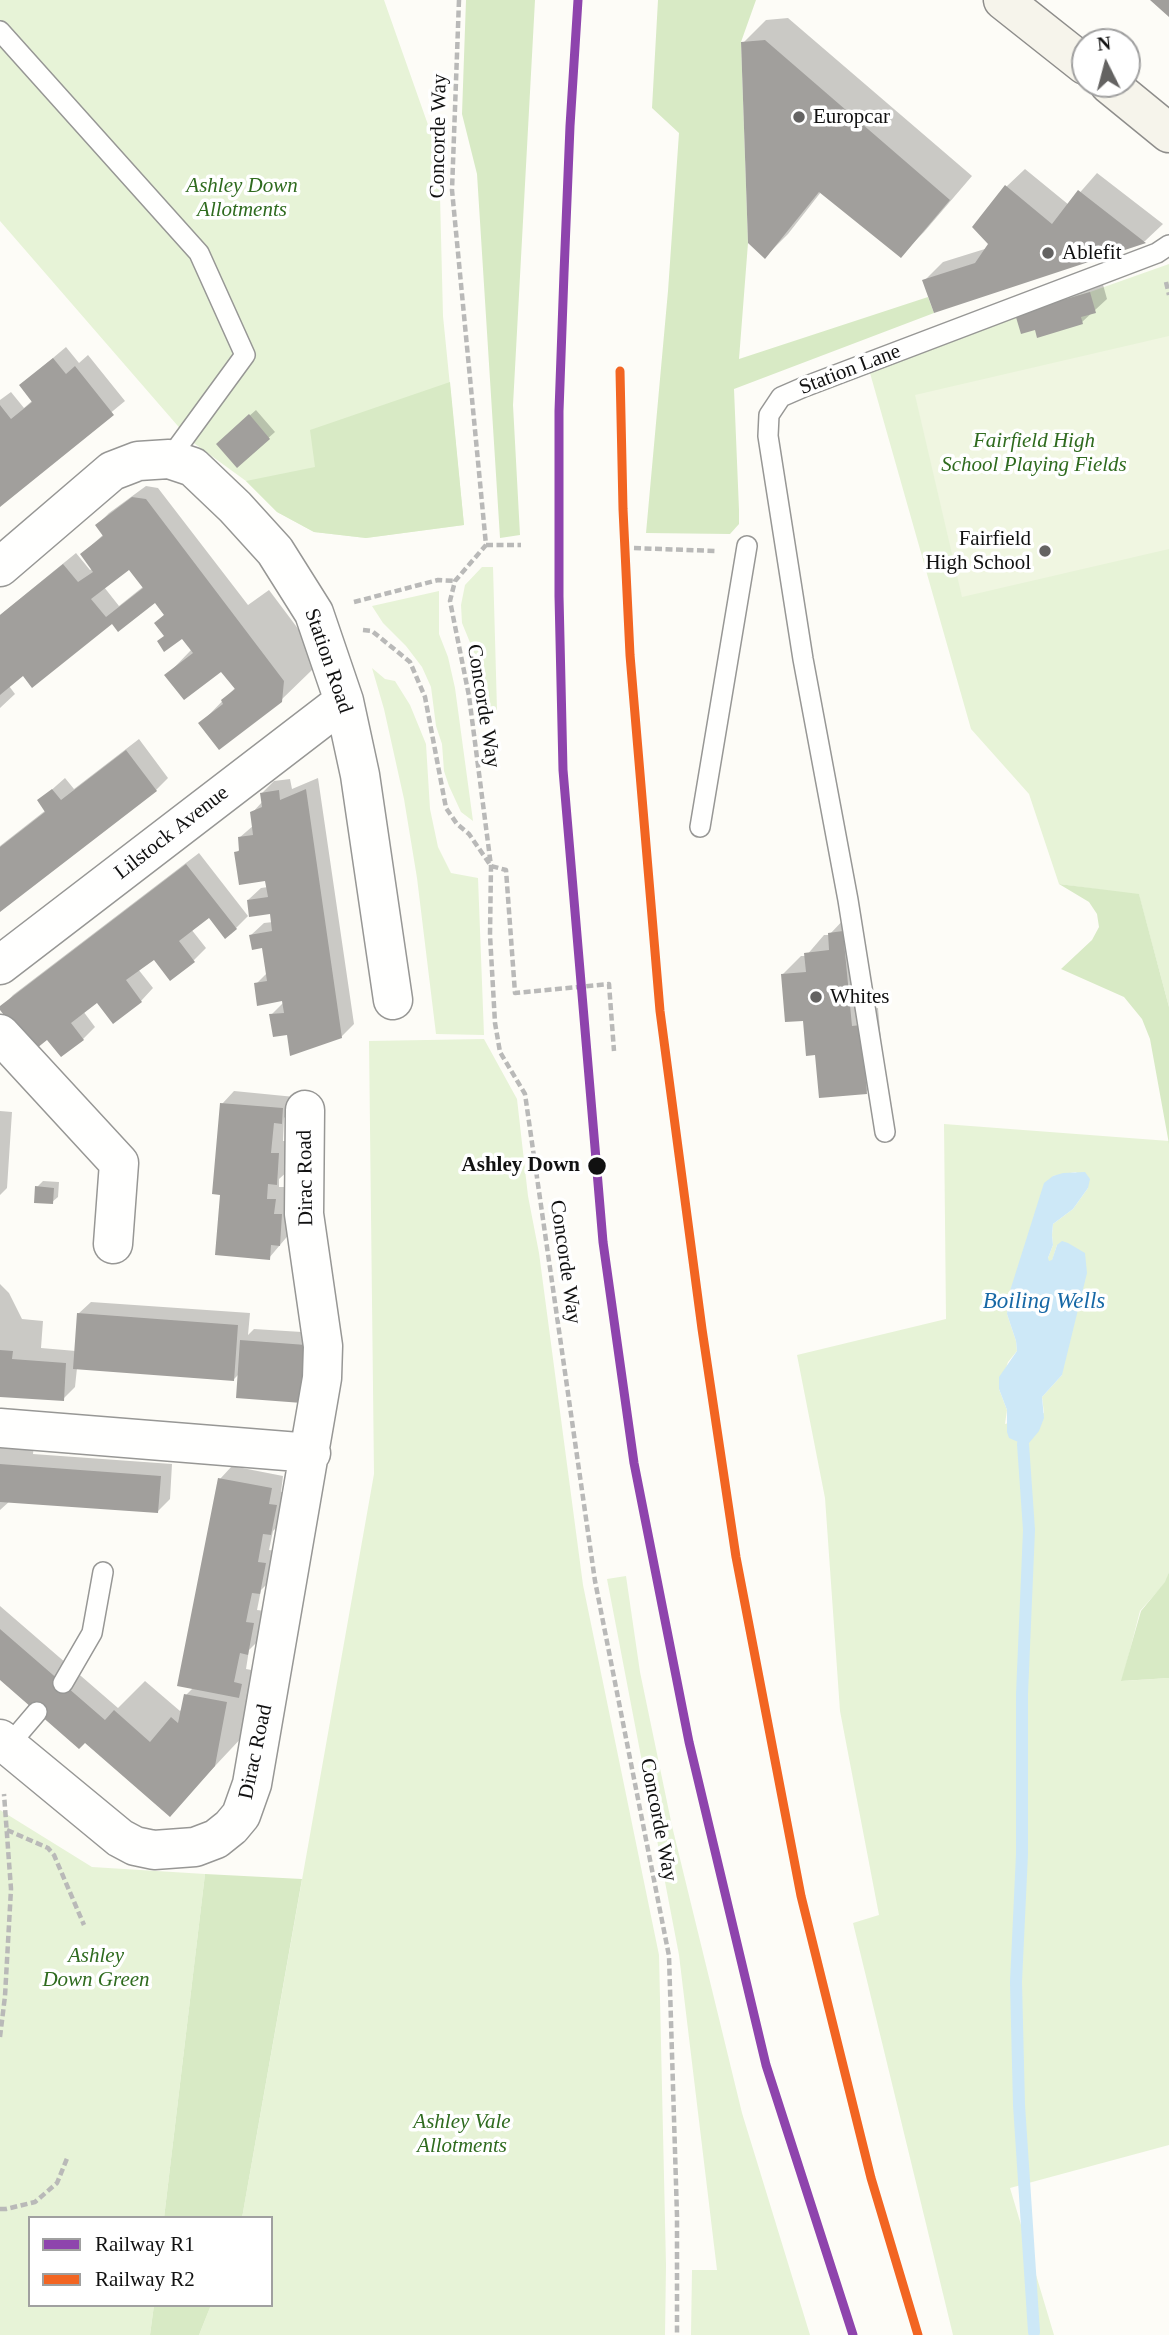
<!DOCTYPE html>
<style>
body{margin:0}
#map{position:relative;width:1169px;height:2335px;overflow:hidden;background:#fdfcf7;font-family:Georgia,serif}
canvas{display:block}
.legend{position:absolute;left:28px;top:2216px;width:245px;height:91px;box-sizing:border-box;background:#fff;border:2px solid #a0a0a0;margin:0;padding:9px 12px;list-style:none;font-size:21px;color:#111}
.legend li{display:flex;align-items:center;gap:14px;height:35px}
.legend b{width:35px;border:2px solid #a0a0a0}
.north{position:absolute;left:1071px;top:28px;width:70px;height:70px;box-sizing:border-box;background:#fff;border:2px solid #a0a0a0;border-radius:50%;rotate:354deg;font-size:19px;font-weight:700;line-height:28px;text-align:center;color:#111}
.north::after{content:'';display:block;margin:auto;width:24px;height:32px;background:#646362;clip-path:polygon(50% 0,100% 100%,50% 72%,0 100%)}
</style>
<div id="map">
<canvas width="1169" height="2335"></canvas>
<ul class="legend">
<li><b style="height:9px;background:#8e44ad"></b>Railway R1</li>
<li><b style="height:9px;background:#f26522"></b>Railway R2</li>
</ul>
<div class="north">N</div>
</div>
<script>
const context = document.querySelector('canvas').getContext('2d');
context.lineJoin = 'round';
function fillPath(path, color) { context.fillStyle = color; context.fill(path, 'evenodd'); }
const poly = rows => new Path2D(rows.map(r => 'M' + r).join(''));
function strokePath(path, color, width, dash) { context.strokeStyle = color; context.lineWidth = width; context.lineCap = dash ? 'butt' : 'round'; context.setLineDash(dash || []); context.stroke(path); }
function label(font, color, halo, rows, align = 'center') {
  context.font = font + ' Georgia,serif'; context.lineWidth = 7; context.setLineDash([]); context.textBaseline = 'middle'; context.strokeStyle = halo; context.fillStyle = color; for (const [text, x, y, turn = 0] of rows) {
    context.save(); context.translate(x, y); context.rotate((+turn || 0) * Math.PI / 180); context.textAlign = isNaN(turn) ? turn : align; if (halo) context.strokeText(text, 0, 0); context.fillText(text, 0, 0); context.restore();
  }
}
fillPath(poly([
 [0,0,384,0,439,156,443,316,464,525,366,538,314,532,277,512,246,481,191,441,177,425,0,221],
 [1169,264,1169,1007,1139,895,1059,884,1029,794,971,729,870,373,1015,314,1090,292],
 [482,567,493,567,497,710,481,712,483,688,476,657,462,623,461,605,465,585],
 [439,591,439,634,448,657,455,688,473,821,461,812,449,786,444,771,442,744,436,726,431,687,422,667,406,646,383,623,372,606],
 [372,668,385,679,395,681,410,705,426,744,430,809,438,847,451,873,478,878,484,1035,436,1034,417,878,404,799,384,709],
 [484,1039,517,1099,528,1196,539,1253,583,1585,659,1955,666,2265,665,2335,199,2335,211,2305,271,2305,271,2218,242,2218,374,1474,369,1041],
 [944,1124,1169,1141,1169,1572,1166,1582,1140,1611,1122,1681,1169,1678,1169,2145,1010,2188,1054,2335,953,2335,853,1923,879,1915,840,1711,825,1498,797,1355,946,1319],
 [1076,1172,1088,1188,1073,1209,1053,1224,1052,1235,1053,1245,1048,1258,1048,1261,1052,1261,1057,1245,1062,1375,1042,1397,1044,1413,1005,1424,1007,1410,999,1389,1008,1362,1017,1351,1016,1341,1007,1314,1009,1294,1053,1176],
 [626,1576,640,1672,672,1826,714,1998,742,2113,810,2335,691,2335,692,2270,717,2270,679,1955,607,1579],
 [0,1810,92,1867,205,1874,164,2218,30,2218,30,2305,154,2305,150,2335,0,2335]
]), '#e7f3d7');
fillPath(poly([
 [466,0,535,0,513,405,520,535,500,538,477,174,462,114],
 [658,0,756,0,741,42,748,243,739,359,928,297,934,313,734,389,739,510,739,524,730,534,646,533,668,291,679,133,652,108],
 [450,382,464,525,366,538,314,532,277,512,246,481,315,467,310,430],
 [1059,884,1139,894,1169,1007,1169,1144,1150,1039,1142,1019,1124,997,1061,969,1092,940,1099,927,1097,914,1089,902],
 [1169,1572,1169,1678,1121,1681,1141,1611,1165,1582],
 [205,1874,302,1879,242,2218,164,2218],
 [154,2305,211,2305,199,2335,150,2335]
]), '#d8eac5');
fillPath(poly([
 [1169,336,1169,549,962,597,915,395]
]), '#f0f6e1');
fillPath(poly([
 [1085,1172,1090,1179,1088,1188,1073,1209,1053,1224,1052,1235,1053,1245,1048,1258,1049,1261,1052,1260,1057,1245,1062,1241,1068,1243,1085,1253,1087,1273,1062,1375,1042,1397,1044,1418,1039,1431,1029,1443,1023,1444,1009,1438,1007,1432,1007,1410,999,1389,999,1377,1017,1351,1016,1341,1007,1314,1009,1294,1044,1183,1053,1176,1063,1173]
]), '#cde8f7');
fillPath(poly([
 [788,18,972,176,924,232,901,255,821,192,788,234,765,257,743,43,766,20],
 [1025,169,1069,205,1097,173,1163,224,1145,241,935,311,924,281,943,262,988,248,1006,187],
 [1102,281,1107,299,1082,322,1036,328,1017,314],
 [66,347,79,363,88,355,125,401,0,504,0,400,11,392,24,408,33,400,21,385],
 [256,410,275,432,238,465,224,438],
 [146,486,158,488,248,605,269,590,314,650,312,670,280,701,201,723,236,687,222,670,167,675,192,649,182,637,165,635,156,623,165,614,155,601,112,621,23,674,9,686,15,694,0,708,0,615,76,553,90,570,92,569,82,554,104,534,97,525,109,513],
 [129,567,144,586,119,606,104,587],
 [139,739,168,778,156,790,0,910,0,846,46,810,39,801,65,778,74,789],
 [318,778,354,1024,341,1037,289,1033,271,1015,287,999,256,984,268,972,264,946,251,935,264,923,273,922,271,912,248,900,261,888,268,887,267,879,236,853,241,848,239,838,254,825,252,813,263,801,262,793,274,781,290,779,292,789],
 [199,853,248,916,236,928,209,915,191,929,206,948,194,960,154,957,138,969,153,988,141,1001,97,1000,83,1011,95,1027,83,1039,48,1038,1,1008,13,995],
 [861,914,869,1009,878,1008,884,1074,866,1092,817,1053,805,1019,783,974,801,956,806,956,824,935,829,935,848,915],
 [234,1091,295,1097,293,1109,284,1118,283,1141,291,1141,288,1171,279,1179,279,1187,287,1187,291,1232,269,1258,222,1193,222,1104],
 [0,1111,12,1112,7,1188,0,1195],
 [43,1181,59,1182,58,1197,52,1202,37,1187],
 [0,1284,9,1293,22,1319,43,1321,41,1348,76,1351,78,1314,91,1302,250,1313,248,1335,254,1329,318,1333,314,1389,240,1373,234,1379,77,1368,75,1387,63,1399,0,1395],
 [0,1432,35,1435,33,1454,172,1464,170,1499,157,1512,10,1501,0,1510],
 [232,1466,283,1476,281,1492,288,1493,283,1521,273,1531,269,1550,277,1551,271,1580,261,1590,257,1610,265,1611,259,1640,249,1650,246,1669,257,1671,245,1734,170,1814,85,1741,0,1678,0,1606,118,1708,145,1681,180,1711,183,1708,186,1695,193,1688,220,1479]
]), '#0003');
strokePath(poly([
 [1023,1444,1029,1530,1022,1694,1022,1854,1016,1982,1019,2105,1034,2332]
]), '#cde8f7', 12);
fillPath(poly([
 [1150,0,1169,0,1169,17],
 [765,40,950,200,901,258,819,192,765,259,748,243,741,42],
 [1005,185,1052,224,1078,190,1146,243,934,313,922,280,975,263,988,244,972,227],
 [1090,292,1096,313,1081,317,1083,324,1037,338,1035,330,1021,334,1015,314],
 [53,358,66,374,75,366,114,415,0,507,0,405,11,419,32,402,19,385],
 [249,414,270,439,237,468,216,444],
 [132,497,146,499,284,681,282,702,219,750,198,723,223,704,221,700,235,689,221,672,184,700,164,675,193,653,182,639,164,652,157,641,164,636,154,623,164,615,155,603,118,632,112,624,32,688,23,676,0,695,0,615,63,564,78,582,93,572,80,554,103,536,95,525],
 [129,570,143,588,106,617,91,599],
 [126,750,157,791,0,912,0,847,45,812,37,800,52,789,61,800],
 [306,789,342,1038,290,1056,287,1035,273,1037,269,1014,284,1013,282,1001,257,1006,254,983,267,981,262,948,252,950,249,935,272,931,270,914,249,917,247,900,268,897,265,881,239,885,234,852,239,851,238,837,253,835,250,812,262,807,260,793,279,790,280,800],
 [186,864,237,929,225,939,209,918,179,941,195,962,170,981,154,960,126,980,142,1002,113,1024,97,1003,71,1023,84,1040,61,1057,47,1040,32,1052,0,1010,0,1006],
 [843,931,852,1026,861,1025,867,1094,819,1098,815,1055,806,1056,803,1021,785,1022,781,974,806,972,804,953,829,950,828,933],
 [220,1103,283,1108,282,1124,274,1123,271,1153,279,1153,277,1185,268,1184,267,1199,276,1199,274,1214,282,1214,280,1246,271,1245,270,1260,215,1255,220,1195,212,1194],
 [35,1186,54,1188,53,1204,34,1203],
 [77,1313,238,1325,234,1381,73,1369],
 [240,1340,306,1345,302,1403,236,1398],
 [0,1350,13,1351,12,1359,66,1363,64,1401,0,1397],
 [0,1464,161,1476,158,1513,0,1502],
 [218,1478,272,1488,269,1504,277,1505,271,1535,263,1534,258,1562,266,1563,260,1594,252,1593,249,1607,246,1622,254,1623,248,1655,240,1653,234,1682,242,1684,239,1698,177,1686],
 [0,1629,105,1720,114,1710,150,1742,171,1717,178,1723,184,1694,227,1702,215,1766,170,1817,85,1743,79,1749,0,1680]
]), '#a19f9c');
const lane = poly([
 [0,31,199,253,245,355,169,459],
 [700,827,747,546],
 [885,1132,848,900,803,659,768,436,769,415,781,397,804,387,1157,253,1169,245],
 [63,1683,92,1633,103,1572],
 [8,1746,37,1712]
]);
const street = poly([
 [0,567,112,471,138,461,169,459,193,467,235,507,275,551,314,613,344,701,360,775,393,1000],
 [0,965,344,701],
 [0,1034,119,1163,113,1244],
 [0,1428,311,1453],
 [0,1739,120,1838,135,1846,154,1850,195,1847,216,1839,231,1827,241,1815,252,1784,322,1378,323,1346,304,1214,305,1110]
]);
const secondary = poly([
 [1003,0,1085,65],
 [1109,84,1169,133]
]);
strokePath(lane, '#979795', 22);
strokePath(street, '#979795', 41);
strokePath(secondary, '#8e8d8b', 41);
strokePath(poly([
 [459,0,452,190,486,545,455,581,450,601,469,696,491,866,490,935,495,1023,500,1052,525,1094,595,1581,669,1956,677,2216,677,2335],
 [1166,282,1169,295],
 [486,545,521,545],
 [634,548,717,551],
 [354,602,438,580,455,581],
 [363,630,372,631,410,662,425,697,446,808,457,824,469,834,491,866,506,870,515,993,609,984,614,1051],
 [7,1830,48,1848,54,1855,84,1925],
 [0,2037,5,1996,11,1889,4,1794],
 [0,2209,6,2209,35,2202,57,2183,68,2156]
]), '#b9b9b8', 4.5, [7, 3.5]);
strokePath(lane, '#fffffe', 19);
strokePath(street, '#fffffe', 38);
strokePath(secondary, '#f6f4eb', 38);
strokePath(poly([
 [578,0,570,126,564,273,559,411,559,596,563,770,603,1242,634,1463,689,1742,766,2065,853,2335]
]), '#8e44ad', 9);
strokePath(poly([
 [620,371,623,509,630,655,660,1011,702,1329,736,1557,801,1896,871,2178,918,2335]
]), '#f26522', 9);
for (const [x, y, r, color] of [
 [799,117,7,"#646362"],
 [1048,253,7,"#646362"],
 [1045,551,7,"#646362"],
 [816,997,7,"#646362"],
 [597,1166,10,"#111"]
]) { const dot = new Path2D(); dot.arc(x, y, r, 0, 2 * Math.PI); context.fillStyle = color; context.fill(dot); strokePath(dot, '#fff', 2.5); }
label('21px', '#111', '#fff', [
 ["Europcar",813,117],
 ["Ablefit",1062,253],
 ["Fairfield",1031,539,"right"],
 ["High School",1031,563,"right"],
 ["Whites",830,997]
], 'left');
label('21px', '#111', '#fff', [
 ["Concorde Way",439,136,-89],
 ["Station Lane",850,370,-21],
 ["Station Road",328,661,71],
 ["Concorde Way",483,706,81],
 ["Lilstock Avenue",172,833,-38],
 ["Dirac Road",306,1178,-91],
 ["Concorde Way",565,1262,82],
 ["Dirac Road",256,1752,-78],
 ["Concorde Way",658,1820,79]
]);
label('italic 21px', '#2f6b1f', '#fff', [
 ["Ashley Down",242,186],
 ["Allotments",242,210],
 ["Fairfield High",1034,441],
 ["School Playing Fields",1034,465],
 ["Ashley",96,1956],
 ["Down Green",96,1980],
 ["Ashley Vale",462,2122],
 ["Allotments",462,2146]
]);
label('bold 21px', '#111', '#fff', [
 ["Ashley Down",580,1166]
], 'right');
label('italic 23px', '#1768a6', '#fff', [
 ["Boiling Wells",1044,1302]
]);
</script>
